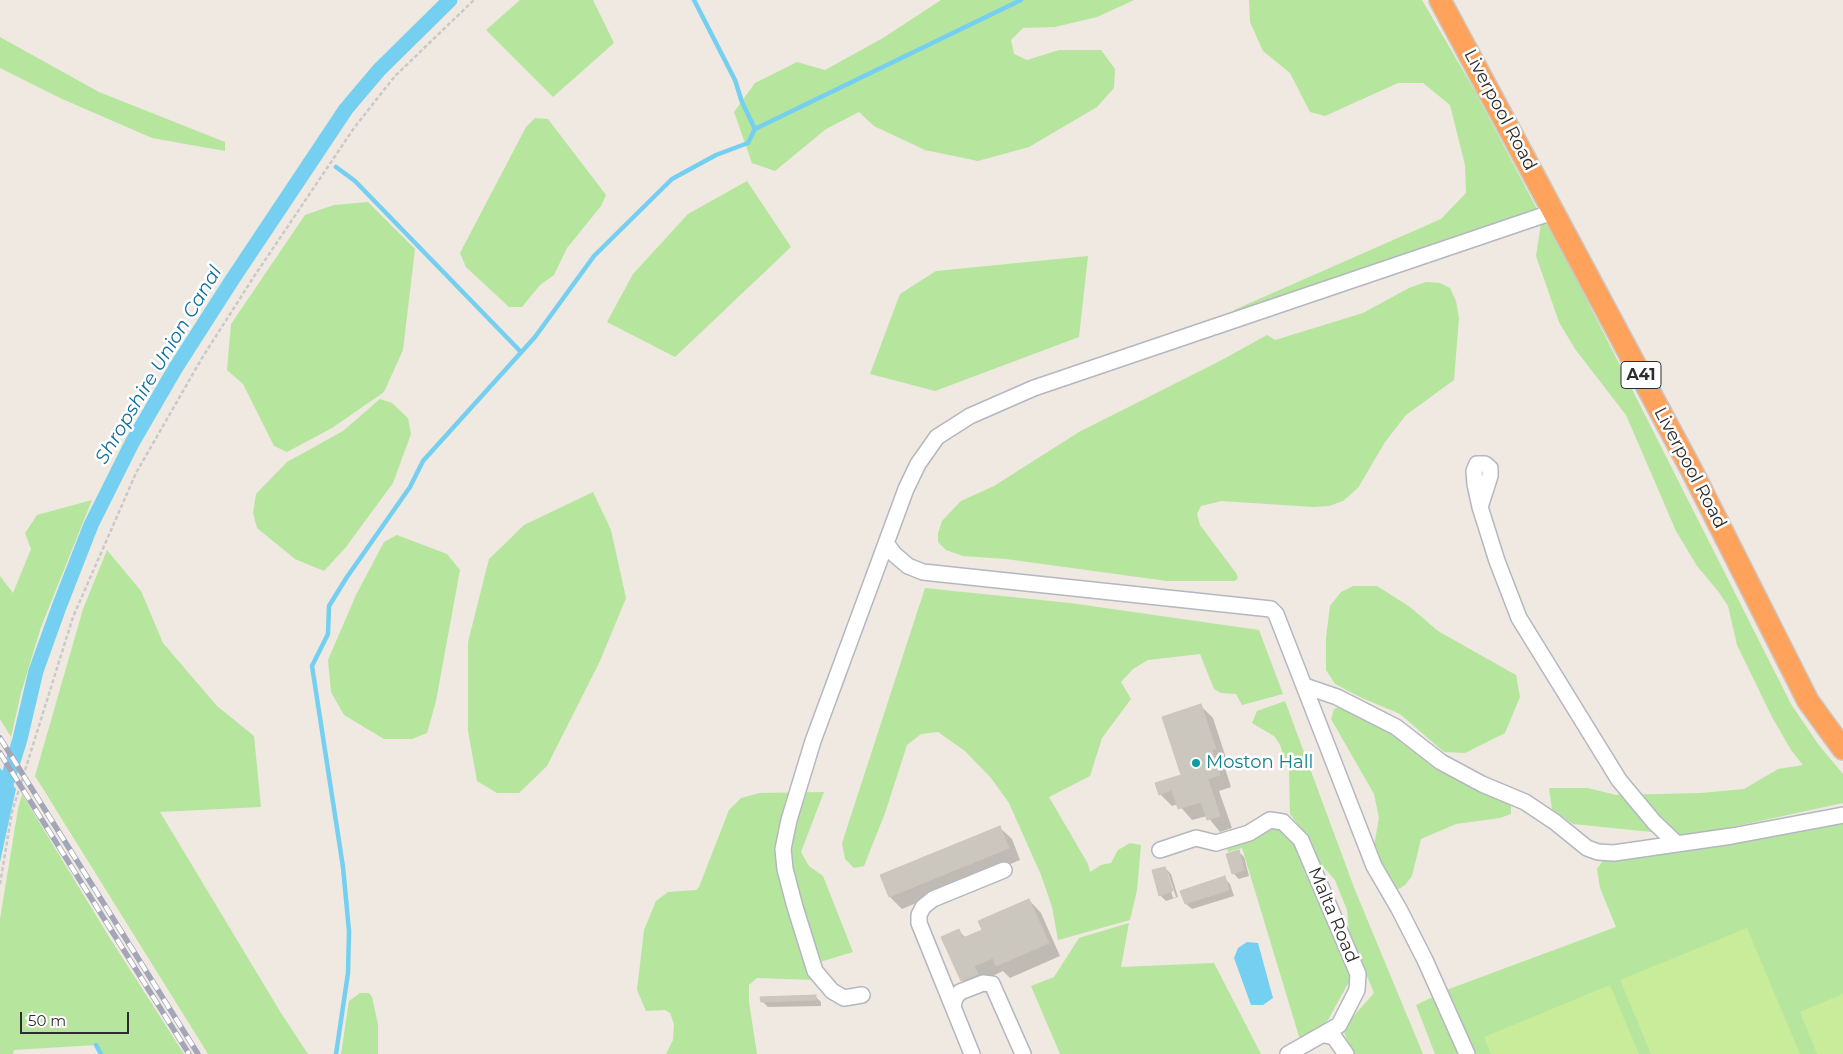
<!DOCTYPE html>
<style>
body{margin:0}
#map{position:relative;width:1843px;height:1054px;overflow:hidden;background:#efe9e1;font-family:Montserrat,sans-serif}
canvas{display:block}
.scale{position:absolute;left:20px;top:1012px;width:109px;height:22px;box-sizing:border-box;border:2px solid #2e2e2e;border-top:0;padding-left:6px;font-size:15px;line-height:18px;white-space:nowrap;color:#2e2e2e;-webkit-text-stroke:4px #fff;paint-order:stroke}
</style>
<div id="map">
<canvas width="1843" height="1054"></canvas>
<div class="scale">50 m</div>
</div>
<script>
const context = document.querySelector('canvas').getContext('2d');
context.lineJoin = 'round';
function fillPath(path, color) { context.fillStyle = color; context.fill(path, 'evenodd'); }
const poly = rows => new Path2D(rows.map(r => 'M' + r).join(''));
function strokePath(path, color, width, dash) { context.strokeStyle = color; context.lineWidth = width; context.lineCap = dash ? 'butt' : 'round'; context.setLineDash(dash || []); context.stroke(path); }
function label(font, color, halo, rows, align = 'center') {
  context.font = font + ' Montserrat,sans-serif'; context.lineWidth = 5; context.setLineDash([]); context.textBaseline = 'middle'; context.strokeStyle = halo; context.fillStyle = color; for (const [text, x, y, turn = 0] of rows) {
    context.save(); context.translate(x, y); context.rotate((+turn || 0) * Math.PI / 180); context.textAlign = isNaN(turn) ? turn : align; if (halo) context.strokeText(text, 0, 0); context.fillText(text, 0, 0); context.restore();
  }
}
fillPath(poly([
 [520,0,593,0,614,43,553,97,486,30],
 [941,0,1134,0,1097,17,1055,27,1023,28,1011,40,1014,54,1027,60,1059,50,1101,50,1115,69,1114,88,1097,107,1029,147,978,161,925,150,874,126,859,112,826,129,775,171,752,163,734,112,755,83,797,62,825,70,883,38],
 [1249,0,1422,0,1475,91,1538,211,1236,317,1234,310,1441,219,1466,193,1465,165,1450,105,1423,83,1398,83,1325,116,1310,112,1290,73,1263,51,1250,22],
 [0,37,99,92,225,142,225,151,152,138,60,98,0,68],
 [535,118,548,119,606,195,601,206,567,248,554,275,540,285,522,307,509,307,466,267,460,253,526,127],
 [747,181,791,247,675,357,607,322,633,274,688,214],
 [368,202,415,249,403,350,384,392,332,428,287,452,274,446,243,384,227,370,231,324,305,215,334,205],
 [1547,221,1791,704,1818,744,1843,774,1843,803,1691,836,1573,824,1552,809,1549,788,1588,788,1616,795,1701,793,1744,789,1778,769,1803,765,1791,750,1772,717,1737,645,1728,606,1718,591,1697,566,1676,531,1626,415,1575,349,1559,322,1536,256,1541,223],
 [1088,256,1079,337,935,391,870,374,900,294,936,271],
 [1426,282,1440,283,1450,288,1456,301,1459,318,1454,380,1406,415,1385,442,1358,488,1343,501,1329,506,1313,507,1221,501,1201,506,1197,514,1200,525,1236,573,1238,578,1235,581,1167,581,1006,559,963,556,946,550,938,542,938,533,942,521,961,501,994,486,1079,432,1218,362,1267,335,1275,340,1363,313,1409,288],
 [380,399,392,403,408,418,411,434,393,483,346,547,324,571,295,559,257,528,253,513,256,494,287,462,343,431],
 [593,492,611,530,626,598,600,661,547,766,519,793,497,793,477,781,468,731,468,642,489,559,524,525],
 [92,500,41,627,21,693,11,737,0,719,0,576,13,593,31,549,25,533,37,515],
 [397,535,447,554,460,570,436,701,427,733,412,739,384,739,344,715,331,692,328,660,356,595,384,542],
 [107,550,141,591,163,643,217,706,254,736,261,807,160,812,281,1013,308,1054,208,1054,35,776,83,609],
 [1353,586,1377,586,1410,607,1438,631,1516,675,1520,697,1505,733,1465,753,1444,752,1400,714,1362,698,1335,684,1326,670,1326,638,1330,606,1341,592],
 [925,588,1070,603,1259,630,1283,694,1242,705,1236,694,1221,693,1214,689,1200,654,1148,660,1133,669,1121,682,1131,699,1102,738,1090,776,1049,797,1088,864,1090,872,1101,865,1111,863,1118,850,1130,843,1141,845,1137,890,1130,920,1058,940,1052,907,1041,875,1009,803,991,778,965,751,938,732,921,734,907,745,885,813,864,866,854,868,845,859,842,843],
 [1285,701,1355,890,1423,1054,1354,1054,1345,1035,1343,1028,1374,993,1349,932,1347,910,1335,880,1319,862,1309,839,1290,814,1289,770,1280,745,1274,736,1252,723,1257,711],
 [1343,705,1382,728,1431,762,1504,798,1511,805,1511,814,1500,818,1456,824,1421,839,1412,876,1405,885,1399,889,1392,887,1377,863,1374,846,1379,818,1374,794,1331,719,1334,709],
 [824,792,801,852,809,866,823,876,853,952,813,964,812,980,757,978,749,985,749,1002,757,1054,666,1054,673,1040,674,1024,670,1013,665,1010,646,1011,637,990,644,930,656,901,668,892,696,890,699,887,729,810,741,798,760,793],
 [22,794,111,940,184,1054,101,1054,96,1045,14,1050,13,1054,0,1054,0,919,18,809],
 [1843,818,1843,1054,1435,1054,1416,1005,1449,989,1616,927,1600,888,1597,869,1604,859],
 [1274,829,1283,830,1301,852,1351,978,1328,1020,1301,1043,1242,848,1228,852,1227,848,1230,843],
 [1129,923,1121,967,1214,963,1261,1054,1060,1054,1031,986,1054,977,1079,938],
 [360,993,369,993,372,997,378,1024,378,1054,341,1054,349,1001]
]), '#b6e59e');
fillPath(poly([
 [1747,928,1800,1054,1651,1054,1620,980],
 [1610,985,1639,1054,1491,1054,1484,1037],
 [1843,994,1843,1054,1817,1054,1800,1012]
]), '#c9ec9a');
fillPath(poly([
 [0,768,16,789,0,862],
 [1247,942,1258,943,1273,998,1263,1005,1251,1005,1234,958,1238,948]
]), '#75cff0');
fillPath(poly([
 [1201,706,1213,718,1227,761,1223,762,1231,787,1219,791,1232,828,1220,832,1207,816,1192,820,1178,804,1172,806,1160,794,1183,776],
 [999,827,1012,839,1020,860,902,909,890,897],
 [1238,851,1244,857,1249,876,1239,879,1233,873],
 [1165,868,1171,874,1178,897,1166,901,1160,895],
 [1166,873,1168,873,1176,897,1173,898],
 [1224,878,1230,884,1234,896,1192,909,1186,904],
 [1029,900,1041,913,1060,956,1010,978,1003,971,986,979,974,993,962,980,959,931,966,938,983,930],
 [815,996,821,1002,821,1006,768,1007,762,1001]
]), '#0003');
strokePath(poly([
 [694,0,735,80,742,102,755,129],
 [336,167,355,181,521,352],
 [96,1045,101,1054],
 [336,1054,348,973,349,931,343,867,312,666,328,634,329,606,347,577,410,487,423,461,535,337,594,256,672,179,716,155,748,143,755,129,1021,0]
]), '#75cff0', 4.5);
strokePath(poly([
 [0,804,20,739,36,671,59,607,91,525,132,443,175,369,232,280,346,109,379,70,450,0]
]), '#75cff0', 15);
const building = poly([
 [1201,704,1216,749,1212,750,1220,775,1208,779,1220,816,1207,820,1201,802,1178,809,1172,790,1159,795,1155,783,1181,775,1162,717,1201,704],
 [1000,826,1009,848,889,897,880,875,1000,826],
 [1239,850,1244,870,1232,874,1226,854,1239,850],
 [1165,867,1173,891,1159,896,1152,870,1165,867],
 [1225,876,1229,890,1185,904,1180,891,1225,876],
 [1029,899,1049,943,996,966,993,958,974,966,978,974,961,981,941,937,959,929,963,938,982,930,978,921,1029,899],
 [816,995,816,1000,761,1002,760,997,816,995]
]);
fillPath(building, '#cbc7bf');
strokePath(building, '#cbc5ba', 1);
const minor = poly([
 [1480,507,1490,476,1490,468,1485,464,1477,464,1474,471,1475,484,1480,507,1497,561,1519,618,1619,780,1654,822,1676,843],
 [886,543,894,554,908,566,923,572,1271,609,1276,614,1374,866,1399,909,1425,960,1467,1054],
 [1305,686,1337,697,1396,727,1441,762,1482,784,1525,802,1555,822,1587,848,1598,852,1614,853,1732,836,1843,815],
 [1160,850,1196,838,1216,843,1249,833,1270,820,1283,822,1301,840,1358,974,1357,990,1339,1025,1288,1054],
 [862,995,844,998,832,991,815,971,795,907,785,869,783,849,789,820,813,741,906,489,918,464,937,437,970,416,1034,388,1553,212],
 [953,1007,955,998,960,992,983,983,992,984,1023,1054],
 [1325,1035,1334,1037,1346,1054],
 [972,1054,919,923,919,915,923,907,933,899,1004,870]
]);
const highway = poly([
 [1440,0,1691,469,1808,701,1843,749]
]);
strokePath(minor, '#b4b7c1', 18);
strokePath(highway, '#c9c9c9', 24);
strokePath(poly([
 [0,884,12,812,73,617,136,473,202,358,253,278,354,128,395,76,474,0]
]), '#c9c9c9', 2.5, [4, 2.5]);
strokePath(minor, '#fff', 15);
strokePath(highway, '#ffa35c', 21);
const rail = poly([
 [0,738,198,1054],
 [0,753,189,1054]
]);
strokePath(rail, '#a3a6b8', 5.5);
strokePath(rail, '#fff', 4, [11]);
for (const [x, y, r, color] of [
 [1196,763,5,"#0f9aa8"]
]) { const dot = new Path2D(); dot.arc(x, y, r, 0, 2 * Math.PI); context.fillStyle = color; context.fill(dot); strokePath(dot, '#fff', 2); }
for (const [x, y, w] of [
 [1641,375,40]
]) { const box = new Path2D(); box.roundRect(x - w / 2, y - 13.5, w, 27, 4); context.fillStyle = '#fff'; context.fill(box); strokePath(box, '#2e2e2e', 1); }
label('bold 16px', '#2e2e2e', null, [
 ["A41",1641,375]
]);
label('18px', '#2e2e2e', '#fff', [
 ["Liverpool Road",1500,110,62],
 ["Liverpool Road",1690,468,62],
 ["Malta Road",1333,915,67]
]);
label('18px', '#0d838f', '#fff', [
 ["Moston Hall",1206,763]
], 'left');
label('italic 19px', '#0d6fa3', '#fff', [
 ["Shropshire Union Canal",159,365,-59]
]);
</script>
